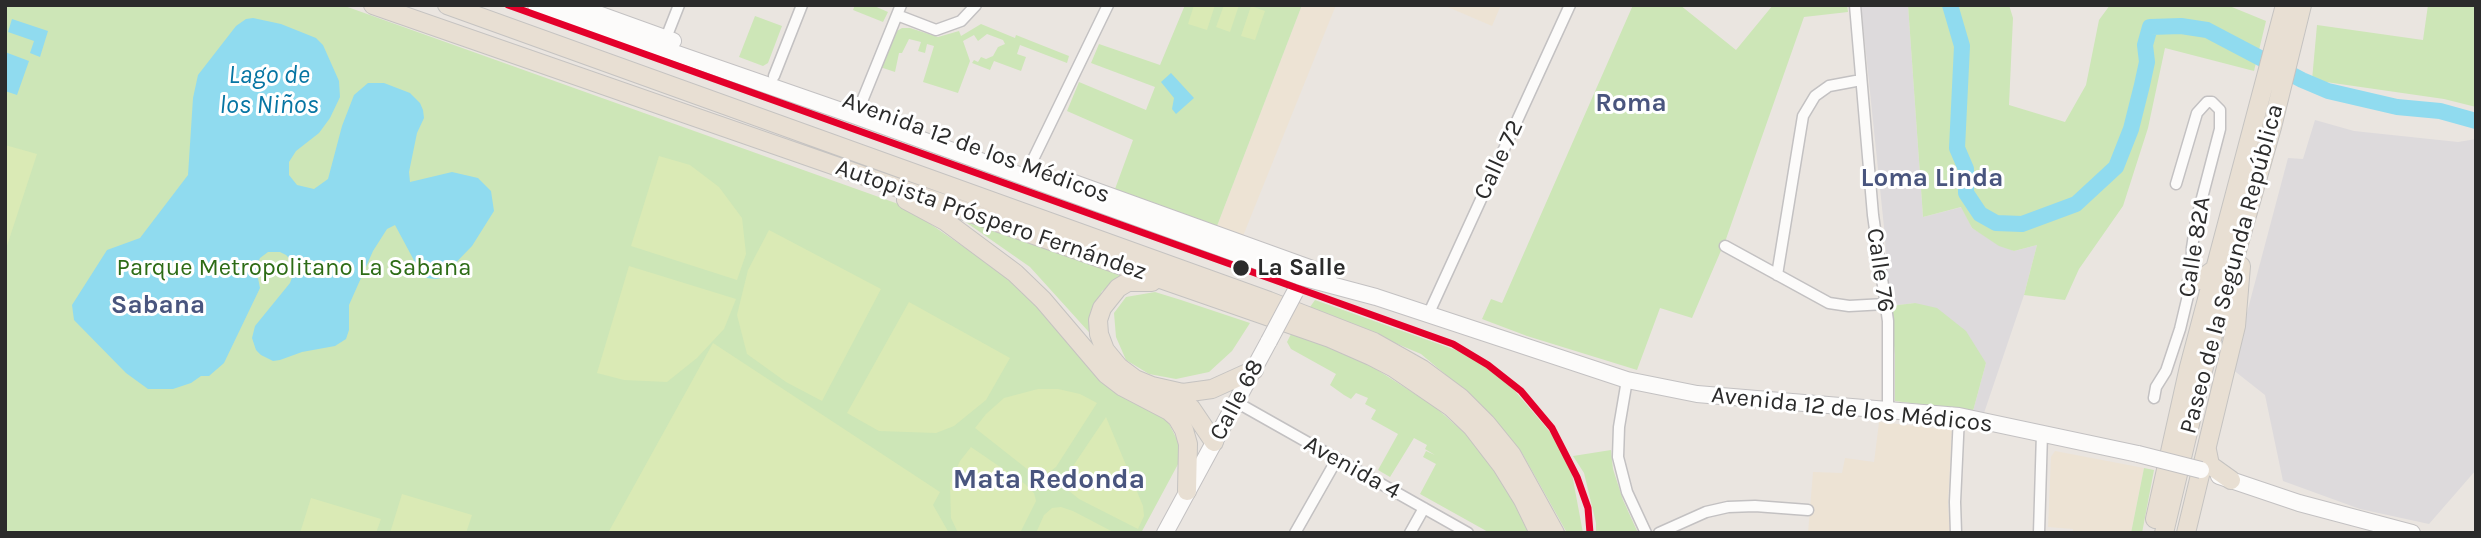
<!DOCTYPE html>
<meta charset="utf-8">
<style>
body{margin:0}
#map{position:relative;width:2481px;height:538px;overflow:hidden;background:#eae5e0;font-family:Karla,sans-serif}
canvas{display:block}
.frame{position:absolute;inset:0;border:7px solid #2b2b2b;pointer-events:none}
</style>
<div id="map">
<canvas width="2481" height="538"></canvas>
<div class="frame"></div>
</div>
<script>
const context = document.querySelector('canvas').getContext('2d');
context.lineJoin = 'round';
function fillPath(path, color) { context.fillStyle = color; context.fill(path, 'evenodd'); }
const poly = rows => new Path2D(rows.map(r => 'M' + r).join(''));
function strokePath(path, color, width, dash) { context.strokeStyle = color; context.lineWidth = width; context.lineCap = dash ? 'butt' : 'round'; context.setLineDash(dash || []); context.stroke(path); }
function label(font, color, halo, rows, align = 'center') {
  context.font = font + ' Karla,sans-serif'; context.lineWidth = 6; context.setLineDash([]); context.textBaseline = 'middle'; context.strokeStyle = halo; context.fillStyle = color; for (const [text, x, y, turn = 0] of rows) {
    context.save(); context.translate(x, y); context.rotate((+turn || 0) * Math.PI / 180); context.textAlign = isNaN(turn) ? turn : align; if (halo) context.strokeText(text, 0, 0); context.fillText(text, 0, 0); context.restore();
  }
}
fillPath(poly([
 [1861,5,1908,5,1923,217,1962,207,1972,228,2014,251,2037,245,2024,295,1984,413,1973,411,1986,363,1915,303,1890,306,1884,227],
 [2315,120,2354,131,2458,142,2476,139,2476,470,2429,524,2360,509,2283,481,2265,395,2232,369,2288,158,2303,159]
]), '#dddadc');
fillPath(poly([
 [1302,5,1336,5,1243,236,1217,226],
 [1443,5,1501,5,1492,26],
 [1879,422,1952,430,1948,504,1950,533,1808,533,1813,472,1842,473,1845,458,1874,462],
 [2055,451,2144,468,2131,533,2073,533,2073,529,2048,527,2051,457]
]), '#ede3d4');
fillPath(poly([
 [5,5,342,5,904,206,1018,284,1114,391,1166,418,1184,453,1141,533,5,533],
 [855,5,872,5,888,12,883,22,853,10],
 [1185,5,1302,5,1217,226,1115,189,1133,140,1067,111,1079,82,1146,110,1155,87,1091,63,1099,44,1160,65],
 [1633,5,1680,5,1736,50,1773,5,1847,5,1848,12,1804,17,1726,239,1692,318,1660,308,1637,370,1527,336,1482,319,1491,299,1502,303],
 [1908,5,2009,5,2013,18,2009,105,2065,122,2086,85,2099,20,2110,5,2227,5,2266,21,2254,71,2165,48,2148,128,2123,206,2079,269,2065,300,2024,295,2037,245,2014,251,1999,246,1972,228,1961,207,1923,217],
 [2428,5,2476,5,2476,107,2444,99,2312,80,2317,25,2423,40],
 [755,16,782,26,768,63,763,66,739,57],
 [981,24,1015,38,1016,35,1069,56,1067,63,1020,45,1017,54,1026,57,1021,71,994,61,990,70,972,63,974,60,978,62,981,57,986,59,993,56,998,47,1005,44,1003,40,987,34,978,41,974,35,963,41,970,61,958,93,923,82,934,46,927,44,925,53,918,51,921,42,909,39,902,53,899,53,895,72,880,67,895,32,902,28,910,28,938,37,959,31,961,36],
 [947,209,1125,277,1102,291,1092,314,1097,341,1030,267],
 [1155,292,1181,300,1250,323,1232,351,1209,372,1176,379,1149,374,1126,360,1116,337,1114,313,1126,297],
 [1315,300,1464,353,1493,372,1515,391,1555,438,1572,474,1583,533,1567,533,1522,453,1491,416,1458,385,1421,354,1310,307],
 [1915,303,1937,308,1966,331,1986,363,1973,411,1895,401,1895,355,1890,306],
 [1292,332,1368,364,1434,406,1469,437,1503,483,1530,533,1490,533,1420,494,1436,464,1423,457,1426,451,1435,455,1425,449,1427,445,1414,438,1390,477,1378,470,1398,434,1371,419,1376,410,1365,404,1368,398,1356,393,1351,399,1344,395,1330,385,1336,374,1291,349,1287,342],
 [1611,450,1613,469,1623,500,1638,533,1596,533,1596,523,1584,473,1573,456],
 [2144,468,2154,470,2142,533,2131,533]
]), '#cde6b7');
fillPath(poly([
 [1194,5,1215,5,1207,30,1188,24],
 [1224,5,1239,5,1230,32,1216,27],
 [1251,6,1265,11,1255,40,1241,36],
 [5,145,37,154,5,252],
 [659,156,690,165,719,187,742,218,746,254,737,280,631,246],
 [769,230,881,289,822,401,786,382,747,354,737,315,748,270],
 [629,266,736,299,724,329,697,358,667,382,624,380,597,373],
 [909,302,1010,358,986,400,954,426,936,433,879,431,847,413],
 [713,343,940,492,933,505,949,533,608,533],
 [1038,389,1058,389,1080,394,1097,403,1056,467,1047,474,1039,475,1027,469,975,428,986,414,1004,398],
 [1106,417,1143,506,1144,516,1138,529,1079,499,1069,491,1067,484,1069,472],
 [971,447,1025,484,1034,493,1036,501,1020,533,958,533,951,518,950,483,960,461],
 [402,494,472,515,466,533,390,533],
 [311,498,381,519,376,533,300,533],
 [1061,507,1073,511,1115,533,1036,533,1044,515,1052,508]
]), '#daeab5');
fillPath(poly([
 [253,18,281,24,316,38,323,45,339,81,340,97,330,118,319,133,296,151,289,162,289,175,297,185,314,189,328,179,342,126,354,95,368,83,384,83,410,93,420,103,423,110,424,118,417,133,409,172,410,182,452,172,478,178,491,191,494,211,472,246,441,278,435,279,426,278,417,266,395,225,387,229,373,251,349,305,349,330,346,339,335,346,302,352,280,360,273,361,261,355,256,350,252,338,255,326,290,283,294,272,293,262,286,255,280,252,268,252,260,258,256,268,260,288,224,363,209,376,201,376,191,383,173,389,148,389,126,373,74,320,72,305,107,250,140,238,188,175,193,98,198,75,236,26,246,19],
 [12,19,48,31,40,57,30,53,34,41,8,32],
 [5,52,29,61,17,95,5,91],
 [1171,73,1194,98,1176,114,1172,109,1174,98,1161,82]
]), '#90dbef');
strokePath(poly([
 [1950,5,1962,46,1957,148,1966,169,1966,193,1980,214,1996,223,2022,224,2076,204,2116,167,2131,129,2142,85,2147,62,2145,45,2150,27,2181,26,2207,30,2302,80,2328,91,2397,107,2440,111,2476,121]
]), '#90dbef', 16);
const minor = poly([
 [1855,5,1873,215,1888,321,1888,410],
 [897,15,936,30,961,21,976,5],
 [666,38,679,5],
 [774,76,802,5],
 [856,116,901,5],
 [1025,176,1108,5],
 [1725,246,1829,303,1849,306,1885,304],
 [1777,275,1803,116,1815,96,1829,86,1861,80],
 [1428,315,1570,5],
 [1627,380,1619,427,1618,457,1627,492,1646,533],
 [2154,398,2156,387,2166,371,2180,329,2191,283,2192,248,2196,221,2220,129,2220,110,2212,102,2207,102,2197,113,2176,184],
 [1236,402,1468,533],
 [1295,533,1337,459],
 [1410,533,1424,508],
 [1659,533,1706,512,1728,507,1755,506,1808,510],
 [1956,533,1955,502,1959,416],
 [2039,533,2042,433]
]);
const secondary = poly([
 [536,5,856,116,1301,277,1376,297,1627,380,1697,394,1959,416,2138,454],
 [573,5,673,41],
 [1063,179,1329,275],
 [2219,476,2299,503,2412,533],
 [1165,533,1269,341]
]);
const trunk = poly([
 [373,5,1330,338,1371,356,1394,368,1451,407,1472,427,1502,466,1523,500,1539,533],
 [447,5,1269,301,1374,342,1422,369,1461,398,1486,423,1512,455,1555,533],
 [906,200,945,221,1015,273,1043,300,1106,374,1123,387,1169,411,1177,418,1184,430,1188,444,1187,491],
 [1152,282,1128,282,1118,288,1102,308,1098,320,1099,334,1105,350,1119,367,1135,379,1152,386,1183,393,1212,389,1254,370],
 [2191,283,2201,279,2216,268],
 [1169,391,1191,408,1214,442],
 [2207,450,2210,465,2231,480],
 [2155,519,2189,367,2285,5],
 [2164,533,2202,374,2272,127,2302,5],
 [2186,533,2236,326,2241,266]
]);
strokePath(minor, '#c3c1c2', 13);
strokePath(secondary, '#c3c1c2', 18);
strokePath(trunk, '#c5c3c1', 20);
strokePath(minor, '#fcfbfa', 10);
strokePath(secondary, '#fcfbfa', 16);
strokePath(trunk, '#e8dfd3', 18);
const secondaryBridge = poly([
 [1269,341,1295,292],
 [2138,454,2201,470]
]);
strokePath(secondaryBridge, '#c3c1c2', 18, []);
strokePath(secondaryBridge, '#fcfbfa', 16);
strokePath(poly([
 [508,5,1453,344,1488,365,1521,391,1552,428,1577,477,1588,508,1590,533]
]), '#e4002b', 7);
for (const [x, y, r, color] of [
 [1241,268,9,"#2b2b2b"]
]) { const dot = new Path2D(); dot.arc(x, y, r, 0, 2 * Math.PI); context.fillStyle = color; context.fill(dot); strokePath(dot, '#fff', 2.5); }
label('24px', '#2b2b2b', '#fff', [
 ["Avenida 12 de los Médicos",976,148,20],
 ["Calle 72",1499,160,-65],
 ["Autopista Próspero Fernández",991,220,19],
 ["Calle 82A",2195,247,-81],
 ["Paseo de la Segunda República",2232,269,-75],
 ["Calle 76",1880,270,82],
 ["Calle 68",1237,400,-62],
 ["Avenida 12 de los Médicos",1852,410,6],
 ["Avenida 4",1352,468,29]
]);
label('24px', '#2d6c16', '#fff', [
 ["Parque Metropolitano La Sabana",294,268]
]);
label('bold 24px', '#2b2b2b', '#fff', [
 ["La Salle",1257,268]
], 'left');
label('italic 26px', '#0675a3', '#fff', [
 ["Lago de",269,76],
 ["los Niños",269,106]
]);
label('bold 26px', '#49557e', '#fff', [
 ["Roma",1631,104],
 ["Loma Linda",1932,179],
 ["Sabana",158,306]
]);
label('bold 28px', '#49557e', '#fff', [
 ["Mata Redonda",1049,480]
]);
</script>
